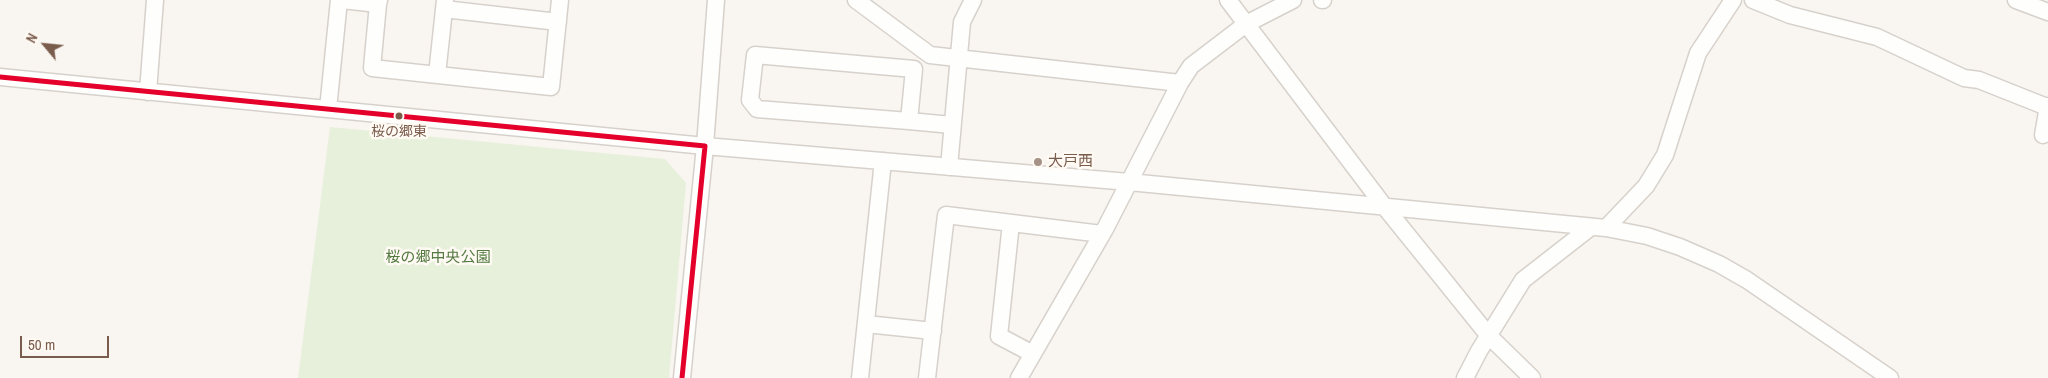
<!DOCTYPE html>
<meta charset="utf-8">
<style>
body{margin:0}
#map{position:relative;width:2048px;height:378px;overflow:hidden;background:#f9f5f0;font-family:"Archivo Narrow",sans-serif}
canvas{display:block}
.north{position:absolute;left:20px;top:20px;width:50px;height:50px;-webkit-text-stroke:4px #fffaf3;paint-order:stroke;rotate:298deg;font-size:14px;font-weight:700;line-height:20px;text-align:center;color:#7a5c4d}
.north::after{content:'';display:block;margin:auto;width:18px;height:22px;background:#7a5c4d;clip-path:polygon(50% 0,100% 100%,50% 72%,0 100%)}
.scale{position:absolute;left:20px;top:336px;width:89px;height:22px;box-sizing:border-box;border:2px solid #7a5c4d;border-top:0;padding-left:6px;font-size:15px;line-height:18px;white-space:nowrap;color:#7a5c4d;-webkit-text-stroke:4px #fffaf3;paint-order:stroke}
</style>
<div id="map">
<canvas width="2048" height="378"></canvas>
<div class="north">N</div>
<div class="scale">50 m</div>
</div>
<script>
const context = document.querySelector('canvas').getContext('2d');
context.lineJoin = 'round';
function fillPath(path, color) { context.fillStyle = color; context.fill(path, 'evenodd'); }
const poly = rows => new Path2D(rows.map(r => 'M' + r).join(''));
function strokePath(path, color, width, dash) { context.strokeStyle = color; context.lineWidth = width; context.lineCap = dash ? 'butt' : 'round'; context.setLineDash(dash || []); context.stroke(path); }
function label(font, color, halo, rows, align = 'center') {
  context.font = font + ' "Archivo Narrow","Noto Sans JP",sans-serif'; context.lineWidth = 5; context.setLineDash([]); context.textBaseline = 'middle'; context.strokeStyle = halo; context.fillStyle = color; for (const [text, x, y, turn = 0] of rows) {
    context.save(); context.translate(x, y); context.rotate((+turn || 0) * Math.PI / 180); context.textAlign = isNaN(turn) ? turn : align; if (halo) context.strokeText(text, 0, 0); context.fillText(text, 0, 0); context.restore();
  }
}
fillPath(poly([
 [330,127,665,159,686,183,669,378,298,378]
]), '#e7f0db');
const minor = poly([
 [342,0,378,4,379,0],
 [856,0,930,55,1180,83],
 [1228,0,1384,206,1489,336,1532,378],
 [1322,0,1323,0],
 [1753,0,1790,15,1877,37,1964,78,1979,80,2047,107],
 [2016,0,2048,12],
 [378,4,372,68,551,87,560,0],
 [444,9,558,22],
 [437,75,445,0],
 [0,77,705,146,1129,182,1606,228,1647,236,1680,247,1719,264,1747,280,1890,378],
 [148,92,155,0],
 [328,109,339,0],
 [909,121,914,69,755,55,750,100,757,109,909,121,952,125],
 [2043,135,2048,106],
 [949,167,962,22,973,0],
 [1011,223,999,336,1033,354],
 [1606,228,1646,186,1665,155,1698,53,1733,0],
 [866,324,933,331],
 [682,378,705,146,716,0],
 [860,378,883,161],
 [927,378,946,215,1102,234],
 [1019,378,1105,229,1180,83,1191,66,1246,24,1293,0],
 [1465,378,1479,351,1523,280,1591,227]
]);
strokePath(minor, '#d7d1cb', 19);
strokePath(minor, '#fefefd', 16);
strokePath(poly([
 [0,77,705,146],
 [682,378,705,146]
]), '#e4002b', 5);
for (const [x, y, r, color] of [
 [399,116,4.5,"#7a5c4d"],
 [1038,162,5,"#a69286"]
]) { const dot = new Path2D(); dot.arc(x, y, r, 0, 2 * Math.PI); context.fillStyle = color; context.fill(dot); strokePath(dot, '#fffaf3', 2); }
label('14px', '#7a5c4d', '#fffaf3', [
 ["桜の郷東",399,132]
]);
label('15px', '#7a5c4d', '#fffaf3', [
 ["大戸西",1048,162]
], 'left');
label('15px', '#537a41', '#fffaf3', [
 ["桜の郷中央公園",438,258]
]);
</script>
